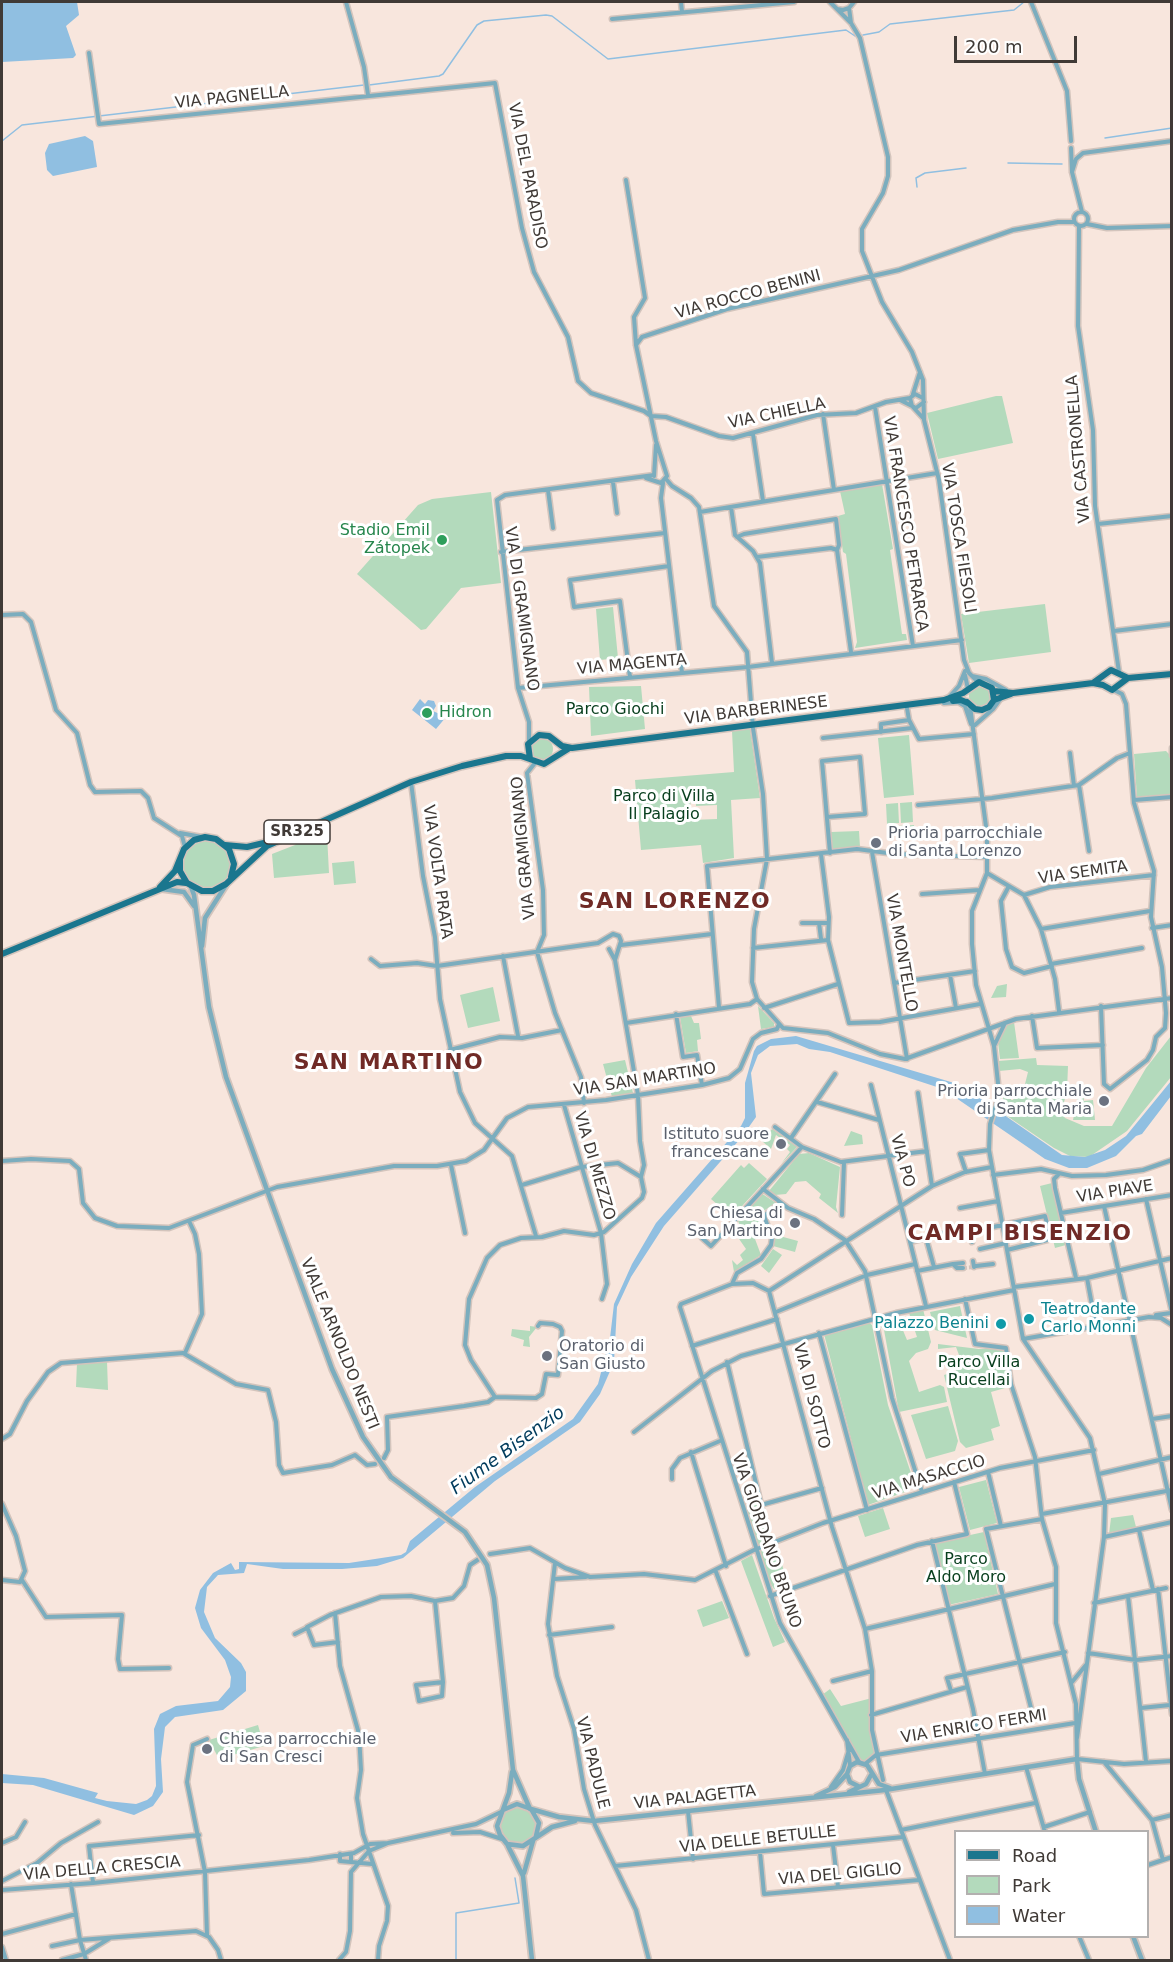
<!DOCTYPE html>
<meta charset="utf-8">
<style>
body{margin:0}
#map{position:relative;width:1173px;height:1962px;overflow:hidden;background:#f8e6dd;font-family:"DejaVu Sans",sans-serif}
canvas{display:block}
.frame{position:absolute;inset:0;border:3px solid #403a36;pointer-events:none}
.legend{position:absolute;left:954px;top:1830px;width:195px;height:108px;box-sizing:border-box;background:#fff;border:2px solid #b3b0af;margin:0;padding:8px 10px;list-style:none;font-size:18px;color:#403a36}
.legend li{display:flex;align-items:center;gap:12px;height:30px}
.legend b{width:30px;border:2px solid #b3b0af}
.scale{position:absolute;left:954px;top:36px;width:123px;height:27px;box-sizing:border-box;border:3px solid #403a36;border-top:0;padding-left:8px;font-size:18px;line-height:21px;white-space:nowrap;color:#403a36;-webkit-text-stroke:4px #fff;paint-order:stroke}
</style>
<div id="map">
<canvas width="1173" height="1962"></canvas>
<div class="frame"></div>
<ul class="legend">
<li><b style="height:8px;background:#1a768e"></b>Road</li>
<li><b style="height:16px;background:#b3dabc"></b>Park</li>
<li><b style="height:16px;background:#90bfe1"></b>Water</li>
</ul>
<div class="scale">200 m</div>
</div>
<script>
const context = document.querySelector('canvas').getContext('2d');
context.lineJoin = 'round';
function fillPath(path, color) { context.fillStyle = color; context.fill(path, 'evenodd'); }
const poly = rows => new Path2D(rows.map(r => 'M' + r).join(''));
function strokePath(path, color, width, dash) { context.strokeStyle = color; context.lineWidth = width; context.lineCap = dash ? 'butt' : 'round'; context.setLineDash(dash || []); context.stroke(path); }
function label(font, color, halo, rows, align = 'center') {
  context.font = font + ' "DejaVu Sans",sans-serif'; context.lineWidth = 6; context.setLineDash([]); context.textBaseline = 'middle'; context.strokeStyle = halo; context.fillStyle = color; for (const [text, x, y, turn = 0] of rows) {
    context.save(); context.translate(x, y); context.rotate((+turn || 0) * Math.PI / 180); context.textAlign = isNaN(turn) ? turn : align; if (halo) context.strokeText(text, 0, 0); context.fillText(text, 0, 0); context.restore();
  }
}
fillPath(poly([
 [996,396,1002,396,1013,443,938,459,927,413],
 [882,484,893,549,890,550,902,634,906,634,907,640,855,648,857,642,846,554,843,552,838,516,845,514,840,491],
 [491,492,501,583,461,588,426,629,421,630,357,574,418,505,432,499],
 [1045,604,1051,652,969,663,961,614],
 [613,607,618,658,600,660,596,609],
 '969 696a11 11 0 1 1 22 0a11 11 0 1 1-22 0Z',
 [641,686,645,729,591,736,589,687],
 [750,729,760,798,731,800,734,858,703,863,701,845,641,850,635,780,734,772,732,731],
 [690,788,700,788,701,802,696,802,696,806,717,805,717,819,691,820],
 [909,735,914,795,884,798,878,738],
 '531 749a11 11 0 1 1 22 0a11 11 0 1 1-22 0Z',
 [1166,751,1171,756,1171,794,1137,797,1134,754],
 [912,802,913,822,901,823,900,803],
 [898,803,899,823,887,824,886,804],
 [914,825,915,835,898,836,897,826],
 [321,828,327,835,329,873,274,878,272,854,295,845,304,834],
 [859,831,860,847,867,849,832,850,831,832],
 '183 865a24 24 0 1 1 48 0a24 24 0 1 1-48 0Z',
 [354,861,356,883,334,885,332,863],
 [1007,984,1006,997,991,998,997,986],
 [493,987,500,1021,468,1028,460,995],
 [758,1006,774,1023,774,1027,761,1029],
 [691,1016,694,1023,699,1023,701,1039,697,1040,698,1051,686,1053,680,1017],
 [1014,1022,1019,1058,1000,1059,998,1042,1006,1024],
 [1171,1036,1171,1077,1127,1131,1089,1157,1070,1156,1054,1148,1004,1114,1008,1105,1003,1101,1003,1092,1012,1096,1011,1100,1013,1100,1018,1091,1023,1092,1028,1072,1020,1069,999,1071,998,1061,1036,1058,1037,1065,1068,1066,1067,1091,1063,1106,1067,1108,1063,1115,1065,1118,1084,1126,1112,1126,1146,1068],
 [625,1060,633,1093,612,1097,603,1064],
 [1079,1092,1083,1093,1084,1101,1093,1100,1095,1120,1073,1120],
 [772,1129,797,1147,781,1164,790,1152,787,1149,790,1145,776,1135,771,1149,762,1141],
 [851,1131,862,1135,863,1144,844,1146],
 [809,1153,840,1167,836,1207,838,1213,819,1198,821,1194,806,1181,795,1182,786,1194,775,1195,769,1191,799,1154],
 [749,1163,767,1179,732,1217,711,1199,741,1165,744,1168],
 [1052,1183,1066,1245,1055,1248,1040,1186],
 [761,1193,776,1203,751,1219,752,1221,761,1217,768,1235,755,1239,761,1255,734,1272,732,1260,737,1265,743,1260,740,1255,746,1249,737,1236,742,1230,738,1221],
 [776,1235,798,1241,795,1252,773,1246],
 [773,1249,782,1255,769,1273,761,1266],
 [960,1306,967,1338,935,1330,930,1312],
 [923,1309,931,1342,928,1349,916,1353,909,1361,919,1392,940,1385,944,1387,947,1402,899,1412,884,1330,881,1327,887,1319,897,1316,907,1340,917,1337,909,1313],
 [868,1322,872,1325,888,1405,914,1482,908,1491,868,1505,824,1334],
 [530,1326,537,1327,529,1337,530,1347,523,1346,524,1340,511,1336,512,1329,530,1331],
 [938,1344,979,1349,1001,1348,1004,1351,1009,1383,1004,1384,1005,1388,991,1392,1000,1426,991,1429,994,1440,966,1448,960,1442,944,1375,956,1371,953,1358,959,1355,956,1347,938,1349],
 [107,1361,108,1390,76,1387,77,1363],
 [948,1406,958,1441,955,1451,926,1459,911,1415],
 [986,1480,997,1523,970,1530,959,1487],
 [756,1503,768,1541,758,1545,744,1506],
 [883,1508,890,1529,865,1537,858,1516],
 [1133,1515,1136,1527,1109,1534,1111,1518],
 [984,1532,998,1594,948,1605,933,1543],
 [777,1545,788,1587,774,1589,769,1581,759,1552],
 [752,1555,774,1618,785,1642,773,1647,741,1561],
 [722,1601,729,1618,703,1627,697,1610],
 [830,1689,841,1706,872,1698,871,1715,876,1755,868,1762,860,1762,822,1695],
 [258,1725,264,1746,219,1759,209,1740],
 '500 1826a18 18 0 1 1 36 0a18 18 0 1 1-36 0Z'
]), '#b3dabc');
fillPath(poly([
 [2,2,77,2,79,15,66,26,76,55,73,58,2,62],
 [85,136,93,141,97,167,53,176,47,170,45,153,49,144],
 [420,699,425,704,428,700,434,701,436,706,433,711,446,717,436,729,412,710],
 [796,1036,961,1085,1062,1155,1085,1157,1105,1150,1126,1136,1171,1081,1171,1096,1142,1134,1136,1136,1116,1156,1087,1168,1069,1168,1045,1159,943,1089,830,1052,809,1049,797,1044,770,1046,758,1055,751,1073,756,1117,741,1138,664,1226,631,1277,617,1307,614,1362,600,1394,580,1422,495,1481,403,1558,377,1566,342,1569,283,1569,247,1564,244,1573,218,1575,207,1587,204,1612,215,1638,241,1663,246,1672,246,1691,223,1710,175,1717,165,1727,161,1759,163,1792,153,1806,134,1815,33,1785,2,1783,2,1774,44,1778,98,1793,95,1798,107,1801,136,1804,147,1800,152,1796,156,1786,154,1729,160,1714,176,1706,218,1701,230,1687,231,1677,225,1660,201,1628,195,1608,200,1590,213,1573,231,1563,235,1570,239,1569,239,1562,349,1563,401,1555,406,1552,410,1541,475,1487,573,1419,598,1384,610,1338,614,1304,632,1264,656,1223,741,1126,745,1118,745,1083,754,1051,757,1046,771,1039]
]), '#90bfe1');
strokePath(poly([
 [863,35,879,32,890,24,1014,10,1024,2],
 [369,85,439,76,443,74,477,25,484,21,546,15,552,16,608,59,846,30,855,36],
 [1105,138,1172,128],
 [2,141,22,125,364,85],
 [1008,163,1062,164],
 [917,187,916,178,925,173,966,168],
 [456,1960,456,1913,519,1903,515,1878]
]), '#90bfe1', 1.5);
strokePath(poly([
 [963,1268,974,1267]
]), '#d3c4bc', 4, [4, 2]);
const minor = poly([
 [346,2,364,67,368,95],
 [681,2,682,12],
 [830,2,837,9,843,10,849,8,854,2],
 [1031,2,1067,91,1071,141],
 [849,8,851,23],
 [837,9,851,23,860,38,888,157,888,176,883,193,862,229,862,251,882,302,912,352,923,380,924,420,939,480,964,660,969,673,978,682],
 [612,19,794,2],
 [89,53,99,124,495,83,522,228,534,272,568,337,578,381,591,393,644,411,651,416],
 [1071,148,1072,172,1082,212],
 [1072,172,1076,159,1083,153,1172,141],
 [626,180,645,298,634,317,636,345,656,441,667,476,661,483,646,478],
 '1074 219a7 7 0 1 1 14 0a7 7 0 1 1-14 0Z',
 [1087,224,1107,228,1172,226],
 [1079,226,1078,326,1093,430,1095,506,1119,672],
 [636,345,642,337,727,309,899,270,1013,230,1058,222,1074,222],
 [913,394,920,372],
 [910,398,912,406,924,419],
 [900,400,916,408,924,402],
 [875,407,913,646],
 [823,414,834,490],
 [651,416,666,417,719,436,733,438,817,415,856,413,886,402,910,398,915,394,923,398],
 [753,434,763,501],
 [654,476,656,445],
 [666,479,672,486,691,498,699,507,714,606,747,652,753,728,763,794,767,859,754,929,752,982,757,999,783,1028,828,1033,880,1054,905,1059,1016,1019,1172,998],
 [613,482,617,513],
 [663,483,661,498,682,673],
 [548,490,553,528],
 [731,507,735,535,753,551,760,563,772,663],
 [700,512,937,473],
 [1098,524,1172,516],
 [737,537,744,534,836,519,839,545,837,550],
 [837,550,851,652],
 [501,552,665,533],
 [757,557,831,548,837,550],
 [2,615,23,614,31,622,56,710,77,733,90,785,95,792,141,791,148,798,154,818,182,836,185,847],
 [1114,631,1172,624],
 [965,675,968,689],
 [972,676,986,679,1006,690],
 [630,677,620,601,574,607,570,580,669,566],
 [518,688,748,667,962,640],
 [950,696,959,686,965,671],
 [944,703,958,702,965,706,971,724],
 [970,706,987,834,987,873,972,911,972,944,976,985,994,1046,998,1083,998,1099,990,1124,989,1150,1023,1339,1090,1438,1105,1504,1104,1537,1077,1738],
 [907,708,909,720,919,739,974,734],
 [975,725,993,709,1001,698],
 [881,732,881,724,909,720],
 [823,738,912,728],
 [529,741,529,722,518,688,497,500,505,495,654,475],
 [1172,748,1172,755],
 [1070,753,1074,786],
 [535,763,527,773,543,890,544,935,537,952,555,1013,581,1077,584,1103],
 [411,782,423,876,435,937,440,999,460,1092,475,1123,512,1156,536,1236],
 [1079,785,1089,851],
 [1134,800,1172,797],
 [918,805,992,798,1079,785,1117,758,1130,753],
 [827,817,865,814,860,757,822,761,830,853],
 [180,833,202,837],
 [872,852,907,1059],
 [821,854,829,917,828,940,849,1023,880,1022,980,1004],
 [987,873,1024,895,1050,887,1154,875],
 [1009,886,1001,901,1006,949,1012,967,1024,973,1052,966],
 [922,894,980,890],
 [1024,895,1041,929,1055,979,1059,1011],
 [802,923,819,923],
 [1152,928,1172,925],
 [1041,929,1150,911],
 [821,939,819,923,828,923],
 [621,945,712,934],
 [753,948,828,940],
 [609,949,615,960,638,1095,640,1141,644,1165,641,1177],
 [503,956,518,1036],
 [371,959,380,966,417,963,437,966,598,943,613,934,619,936,621,941,615,960],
 [1051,964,1142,948],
 [950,975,956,1008],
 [894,983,975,971],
 [1101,1006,1104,1084,1110,1089,1147,1060,1153,1050,1156,1037,1165,1028,1166,1013,1162,967,1151,917,1154,871,1134,803,1126,704,1122,694,1114,690],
 [719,1008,707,866,857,849,895,854,987,857],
 [764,1008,838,984],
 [676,1014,683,1057,697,1055,702,1085],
 [1032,1016,1037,1048,1103,1045],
 [626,1023,750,1004,757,999],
 [994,1046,1005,1023],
 [450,1050,500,1037,522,1038,562,1030],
 [871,1085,926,1306],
 [918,1093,932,1186],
 [817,1102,879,1120],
 [564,1105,601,1233,607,1284,602,1299],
 [775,1127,802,1147,841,1162,927,1151],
 [791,1138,835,1074],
 [2,1161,31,1159,70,1161,79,1169,83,1203,95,1218,117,1226,169,1228,277,1187,394,1166,437,1166,466,1161,484,1150,507,1118,528,1107,606,1100,702,1085,729,1078,740,1069,753,1039,761,1033,777,1029,779,1024],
 [451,1165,465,1233],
 [966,1172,960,1154,989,1150],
 [993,1175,1041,1169,1072,1176,1106,1175,1143,1170,1172,1160],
 [1058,1175,1054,1179,1055,1188,1076,1278],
 [522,1185,581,1167,618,1163,641,1177],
 [763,1189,788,1208,814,1219,845,1240,865,1271,892,1398,922,1492],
 [1146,1199,1172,1312],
 [1104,1206,1172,1510],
 [960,1208,998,1201],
 [1061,1213,1172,1195],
 [842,1215,844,1163],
 [702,1238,711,1246,802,1147],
 [926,1238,944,1233],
 [910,1242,926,1238,934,1267],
 [972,1242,971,1233,974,1231,1045,1216,1051,1239,1007,1250],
 [980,1249,1006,1243],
 [973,1261,974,1267],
 [963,1263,953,1264,957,1268,963,1268],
 [976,1266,993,1264],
 [917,1271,953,1264],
 [1087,1278,1096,1327],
 [732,1284,737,1273,761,1259,771,1245,772,1238,764,1216,780,1203],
 [1014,1287,1087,1278,1172,1258],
 [769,1291,753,1283,732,1284,681,1304,680,1307,780,1623,859,1762],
 [769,1291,832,1527,865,1629,872,1671,872,1730,883,1780],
 [769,1291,932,1186,965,1172,992,1167],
 [965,1299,975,1344,1006,1348,1011,1384,1035,1457,1042,1519,1056,1567,1056,1623,1076,1704,1077,1759,1124,1764,1172,1761],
 [776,1312,867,1275,915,1264],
 [1156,1315,1171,1313],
 [819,1333,867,1510],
 [1023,1339,1149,1317,1161,1318,1172,1325],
 [692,1346,777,1319],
 [185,1353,202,1314,199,1254,195,1234,189,1221],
 [727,1362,764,1517],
 [495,1397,471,1360,465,1345,469,1299,487,1258,500,1245,521,1238,542,1237,564,1231,594,1235,604,1232,642,1198,644,1192,641,1177],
 [495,1397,536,1398,542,1394,546,1374,558,1375,562,1331,560,1327,553,1324,540,1323,538,1326],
 [1152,1419,1172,1416],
 [634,1432,712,1371,741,1356,896,1313,1014,1290],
 [2,1439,10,1434,27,1401,48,1372,61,1363,183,1353,236,1384,268,1390,276,1422,279,1465,283,1473,332,1465,355,1455,367,1465,375,1464],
 [691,1452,726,1566],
 [384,1458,388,1450,387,1417,464,1406,488,1402,495,1397],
 [988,1472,1001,1526],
 [1099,1474,1172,1457],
 [672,1479,672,1469,680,1458,720,1441],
 [2,1504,16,1536,25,1571,20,1582,2,1580],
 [761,1505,822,1488],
 [1042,1514,1172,1490],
 [1139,1530,1153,1590],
 [1104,1537,1172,1522],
 [932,1541,973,1709,985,1774],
 [490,1554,530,1548,565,1568,590,1577,644,1574,695,1580,754,1550,823,1523,1000,1468,1094,1450],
 [555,1563,548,1624,557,1676,574,1729,584,1789,595,1825,636,1910,649,1960],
 [716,1572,747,1654],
 [554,1579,586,1577],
 [22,1580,46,1617,122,1615,118,1659,120,1669,169,1668],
 [1158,1589,1172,1714],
 [770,1596,917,1545,967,1534,954,1482],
 [1128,1596,1146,1762],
 [435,1601,443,1682,442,1696,419,1701,416,1685,443,1682],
 [1094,1603,1166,1588],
 [335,1613,340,1666,359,1734,361,1770,357,1798,363,1834,388,1906,387,1921,379,1946,378,1960],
 [865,1629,1055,1584],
 [295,1634,307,1628],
 [549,1635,612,1627],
 [338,1642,314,1645,307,1627,330,1615,381,1597,411,1596,435,1601,453,1598,464,1586,470,1565,479,1559],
 [1088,1653,1136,1660,1172,1656],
 [833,1681,872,1671],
 [1072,1682,1086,1665],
 [951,1691,947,1678,1065,1652],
 [1031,1708,986,1529,1042,1519],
 [1141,1708,1170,1705],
 [871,1715,967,1687],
 [847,1740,850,1765],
 [876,1755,1075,1723],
 [1104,1762,1152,1820,1163,1860],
 [865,1764,876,1755],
 [1026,1767,1045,1832],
 [831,1787,843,1770,849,1750],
 [886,1790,950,1960],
 [688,1811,693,1859],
 [1152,1820,1172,1815],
 [1044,1827,1090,1812],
 [901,1830,1035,1803],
 [453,1833,480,1832,502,1839],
 [2,1843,16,1837,25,1822],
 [833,1845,838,1887],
 [760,1852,764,1894,919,1880],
 [340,1854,340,1861,351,1862],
 [351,1854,351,1862,372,1864],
 [1148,1865,1172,1857],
 [615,1866,903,1837],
 [2,1881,37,1863,61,1843,98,1822],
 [93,1883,89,1846,199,1835],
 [71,1884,80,1940,86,1960],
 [2,1890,93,1883,309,1860,354,1853,370,1844,388,1843],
 [2,1934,76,1914],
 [207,1935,205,1872,187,1782,193,1745,207,1739],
 [1079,1936,1089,1960],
 [52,1946,80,1940,196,1931,209,1937,218,1950,221,1960],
 [2,1947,6,1960],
 [62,1960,84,1954,110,1938],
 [339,1960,346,1952,350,1931,351,1872,369,1851,388,1843,476,1824,501,1812]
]);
const tertiary = poly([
 [191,887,194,895,209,1007,226,1077,332,1369,363,1437,391,1477],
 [162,889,184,892,194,906],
 [202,946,205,918,226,885],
 [487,1565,494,1598,513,1770,530,1809],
 [512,1772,509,1793,497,1826,500,1835,507,1844,523,1846,552,1827,575,1821],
 [847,1774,850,1782,858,1786],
 [849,1792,866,1784,871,1775],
 [816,1796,835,1787,847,1774,850,1766,857,1762,867,1765,879,1784,890,1788],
 [531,1809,559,1817,594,1821,885,1790,1077,1759,1079,1779,1096,1832],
 [503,1810,517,1804,531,1809,539,1823,536,1836],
 [508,1846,523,1876,532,1960],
 [524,1873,533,1841],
 [1133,1936,1142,1960]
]);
const primary = poly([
 [1093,683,1111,670,1128,678,1172,674],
 [994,691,1013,693,1093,683,1103,685,1112,690,1128,678],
 [953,701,961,700,968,703],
 [967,702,975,709,982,710,989,707,994,700,1011,694],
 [530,759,528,744,539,735,549,736,562,746,572,748,944,700,963,693,979,682,992,688,994,700],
 [225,845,247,847,268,842],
 [180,860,180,871,187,883,202,891,213,891,226,884,267,846,411,782,462,766,506,756,521,756,544,764,568,749],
 [160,887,175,871,184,849,194,840,205,837,216,839,229,849,234,864,231,877],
 [2,954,177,882,186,883]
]);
strokePath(minor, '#d3c4bc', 7);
strokePath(tertiary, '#d3c4bc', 8);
strokePath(primary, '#d3c4bc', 9);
strokePath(minor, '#7badbe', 4);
strokePath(tertiary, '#7badbe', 4.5);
strokePath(primary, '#1a768e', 6);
const tertiaryBridge = poly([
 [391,1477,465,1532,487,1565]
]);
strokePath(tertiaryBridge, '#d3c4bc', 8, []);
strokePath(tertiaryBridge, '#7badbe', 4.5);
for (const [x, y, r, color] of [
 [442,540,6,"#2e9e5b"],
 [427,713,6,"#2e9e5b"],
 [876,843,6,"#6b7280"],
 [1104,1101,6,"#6b7280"],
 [781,1144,6,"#6b7280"],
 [795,1223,6,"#6b7280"],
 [1029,1319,6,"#0f9aa8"],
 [1001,1324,6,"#0f9aa8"],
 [547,1356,6,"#6b7280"],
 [207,1749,6,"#6b7280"]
]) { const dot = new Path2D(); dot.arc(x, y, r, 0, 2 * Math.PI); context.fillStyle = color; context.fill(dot); strokePath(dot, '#fff', 2); }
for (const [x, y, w] of [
 [297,832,66]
]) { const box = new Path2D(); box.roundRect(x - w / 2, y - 12, w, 24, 4.5); context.fillStyle = '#fff'; context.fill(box); strokePath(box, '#403a36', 1.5); }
label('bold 15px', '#403a36', null, [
 ["SR325",297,832]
]);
label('16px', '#403a36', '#fff', [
 ["VIA PAGNELLA",232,98,-6],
 ["VIA DEL PARADISO",527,176,79],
 ["VIA ROCCO BENINI",748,295,-15],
 ["VIA CHIELLA",777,414,-12],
 ["VIA CASTRONELLA",1079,449,-95],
 ["VIA FRANCESCO PETRARCA",905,524,81],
 ["VIA TOSCA FIESOLI",958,538,81],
 ["VIA DI GRAMIGNANO",521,609,82],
 ["VIA MAGENTA",632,665,-5],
 ["VIA BARBERINESE",756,711,-7],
 ["VIA GRAMIGNANO",524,848,-95],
 ["VIA VOLTA PRATA",437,872,82],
 ["VIA SEMITA",1083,873,-8],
 ["VIA MONTELLO",901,953,80],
 ["VIA SAN MARTINO",645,1080,-9],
 ["VIA PO",902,1161,75],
 ["VIA DI MEZZO",594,1166,74],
 ["VIA PIAVE",1115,1192,-9],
 ["VIALE ARNOLDO NESTI",339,1344,68],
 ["VIA DI SOTTO",811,1396,76],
 ["VIA MASACCIO",929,1478,-17],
 ["VIA GIORDANO BRUNO",766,1541,71],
 ["VIA ENRICO FERMI",974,1727,-9],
 ["VIA PADULE",592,1763,76],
 ["VIA PALAGETTA",695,1798,-6],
 ["VIA DELLE BETULLE",758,1840,-6],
 ["VIA DELLA CRESCIA",102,1869,-5],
 ["VIA DEL GIGLIO",840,1875,-5]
]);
label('16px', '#27864d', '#fff', [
 ["Stadio Emil",430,531],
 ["Zátopek",430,549],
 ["Hidron",439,713,"left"]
], 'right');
label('16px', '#073e1d', '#fff', [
 ["Parco Giochi",615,710],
 ["Parco di Villa",664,797],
 ["Il Palagio",664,815],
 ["Parco Villa",979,1363],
 ["Rucellai",979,1381],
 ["Parco",966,1560],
 ["Aldo Moro",966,1578]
]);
label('16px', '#5b616d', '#fff', [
 ["Prioria parrocchiale",888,834],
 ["di Santa Lorenzo",888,852],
 ["Prioria parrocchiale",1092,1092,"right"],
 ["di Santa Maria",1092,1110,"right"],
 ["Istituto suore",769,1135,"right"],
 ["francescane",769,1153,"right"],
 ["Chiesa di",783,1214,"right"],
 ["San Martino",783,1232,"right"],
 ["Oratorio di",559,1347],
 ["San Giusto",559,1365],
 ["Chiesa parrocchiale",219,1740],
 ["di San Cresci",219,1758]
], 'left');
label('16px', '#0d838f', '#fff', [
 ["Teatrodante",1041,1310],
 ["Carlo Monni",1041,1328],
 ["Palazzo Benini",989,1324,"right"]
], 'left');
label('italic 18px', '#003b5c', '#fff', [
 ["Fiume Bisenzio",508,1451,-36]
]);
context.letterSpacing = '1.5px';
label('bold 22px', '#702a26', '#fff', [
 ["SAN LORENZO",675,902],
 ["SAN MARTINO",389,1063],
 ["CAMPI BISENZIO",1020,1234]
]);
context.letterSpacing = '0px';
</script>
